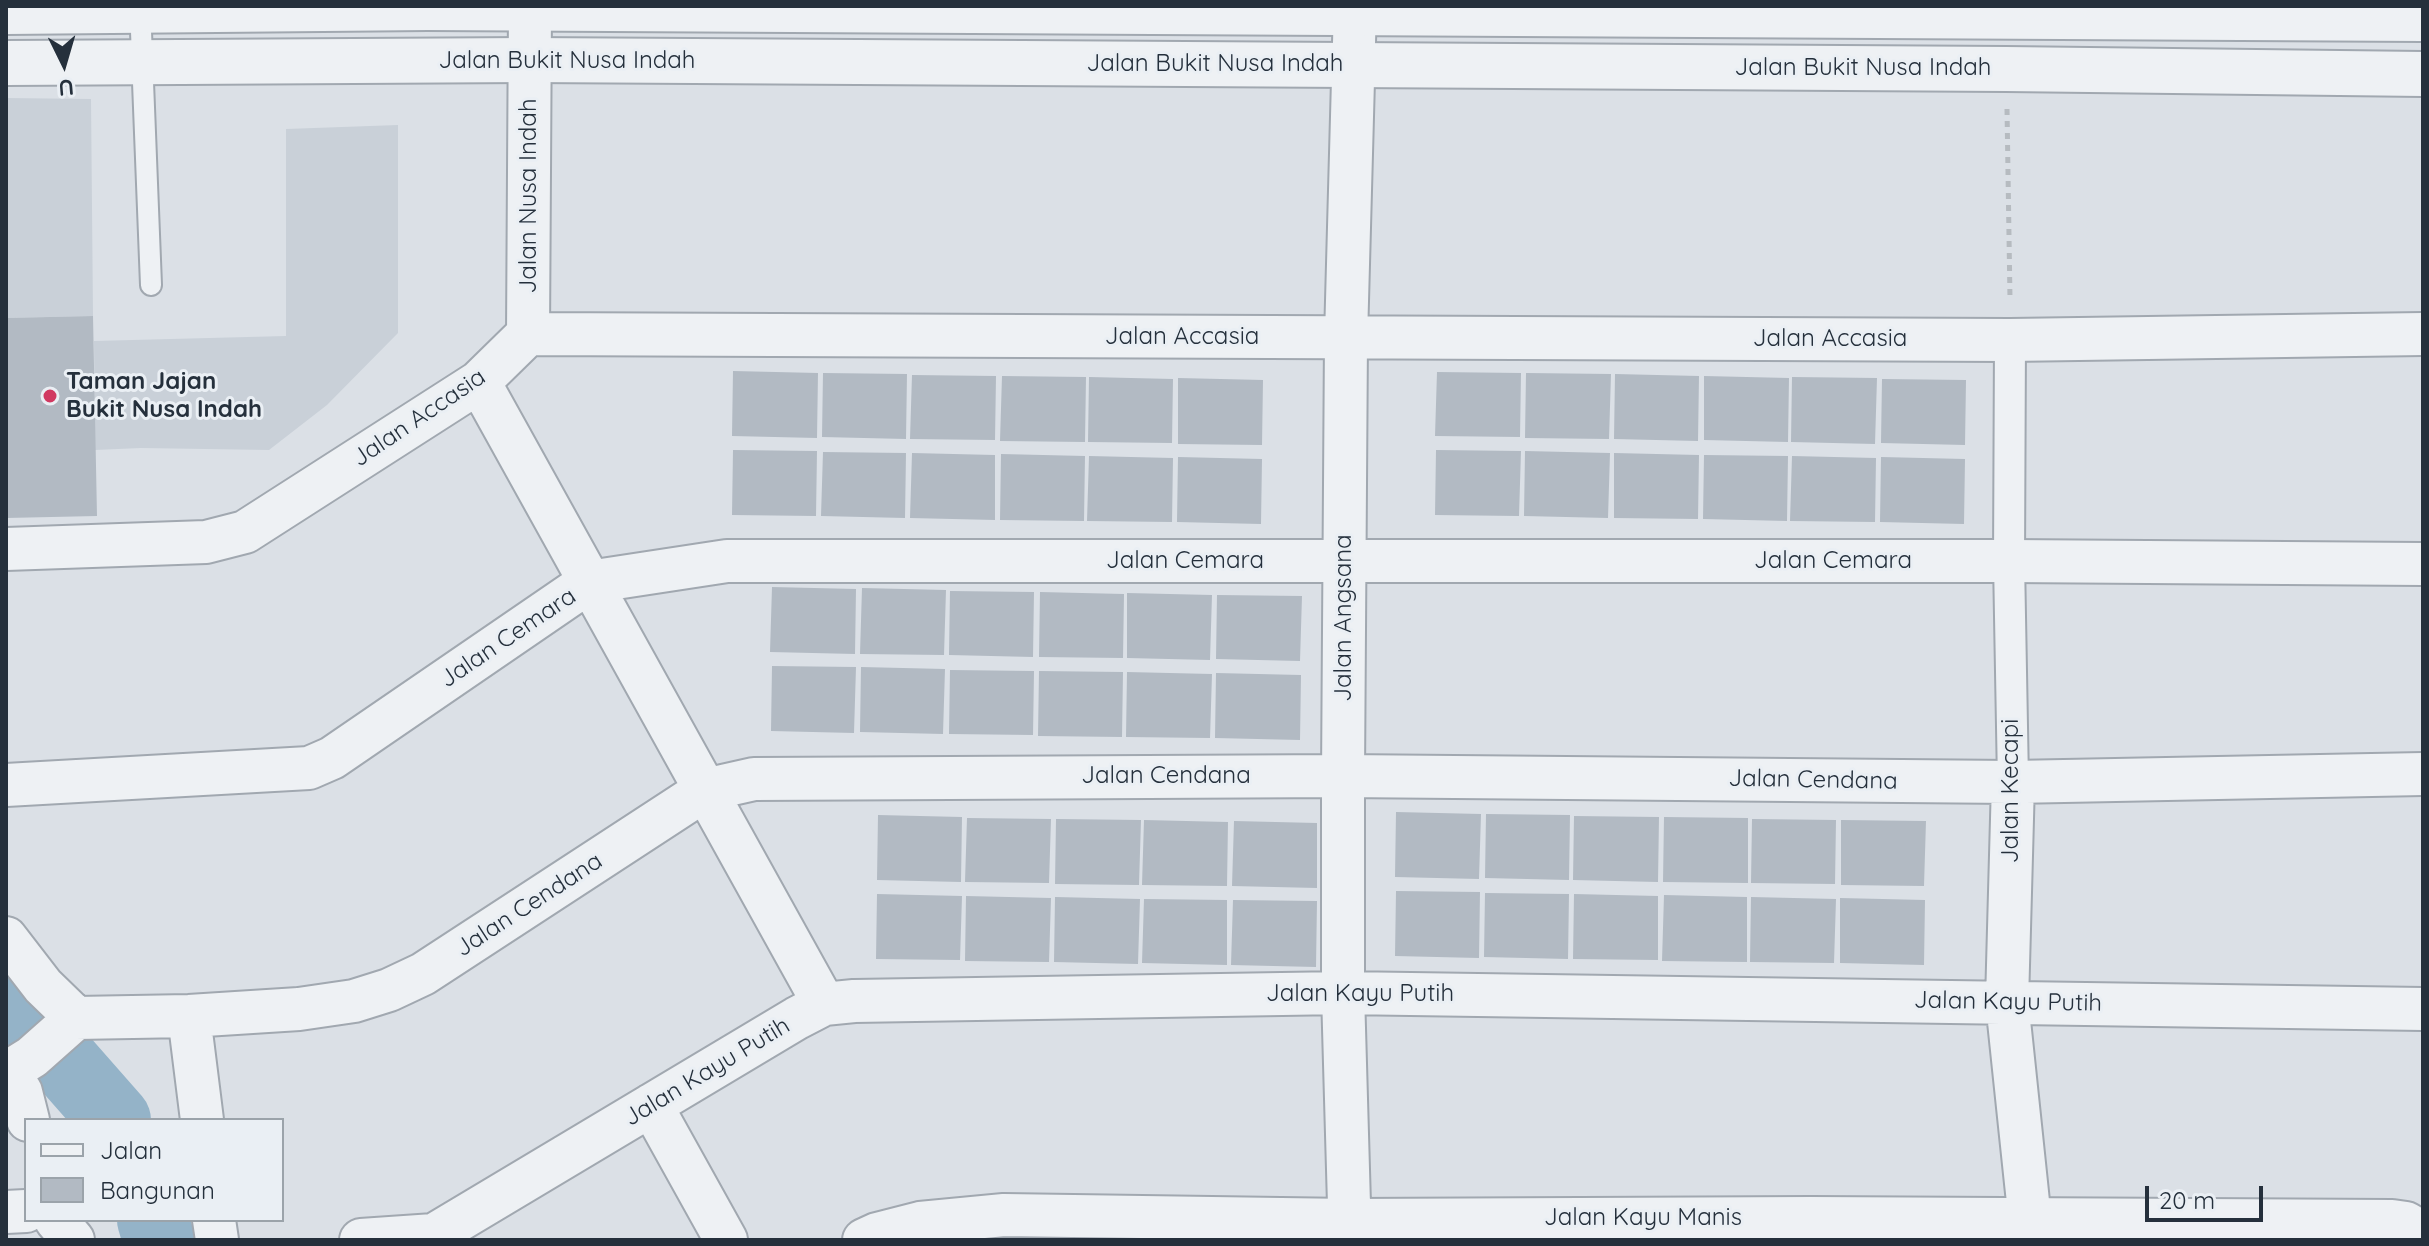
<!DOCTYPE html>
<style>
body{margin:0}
#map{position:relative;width:2429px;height:1246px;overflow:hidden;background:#dbe0e6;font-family:Quicksand,sans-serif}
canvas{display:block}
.frame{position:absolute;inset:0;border:8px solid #25303c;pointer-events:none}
.legend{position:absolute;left:24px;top:1118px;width:260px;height:104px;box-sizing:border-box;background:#eaeff4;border:2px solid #9ba3aa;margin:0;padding:10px 14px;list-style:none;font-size:24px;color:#25303c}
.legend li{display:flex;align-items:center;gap:16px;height:40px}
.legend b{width:40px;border:2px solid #9ba3aa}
.north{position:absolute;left:24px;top:24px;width:80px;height:80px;-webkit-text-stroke:6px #eaeff4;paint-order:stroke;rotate:175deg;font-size:22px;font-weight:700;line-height:32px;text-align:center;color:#25303c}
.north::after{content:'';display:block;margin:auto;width:28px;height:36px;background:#25303c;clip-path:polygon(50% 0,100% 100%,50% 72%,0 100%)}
.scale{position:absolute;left:2145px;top:1186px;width:118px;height:36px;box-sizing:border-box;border:4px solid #25303c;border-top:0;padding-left:10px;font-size:24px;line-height:28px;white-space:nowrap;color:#25303c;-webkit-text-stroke:6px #eaeff4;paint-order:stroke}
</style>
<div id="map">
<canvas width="2429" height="1246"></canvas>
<div class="frame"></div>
<ul class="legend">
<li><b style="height:10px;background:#eef1f4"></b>Jalan</li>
<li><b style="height:22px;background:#b2bac3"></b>Bangunan</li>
</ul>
<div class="north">U</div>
<div class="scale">20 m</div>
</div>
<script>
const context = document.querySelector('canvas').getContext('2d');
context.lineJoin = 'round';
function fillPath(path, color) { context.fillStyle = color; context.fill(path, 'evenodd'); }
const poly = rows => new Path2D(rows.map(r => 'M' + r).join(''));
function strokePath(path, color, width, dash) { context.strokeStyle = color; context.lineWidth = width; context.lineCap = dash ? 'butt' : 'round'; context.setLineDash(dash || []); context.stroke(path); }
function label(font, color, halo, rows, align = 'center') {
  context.font = font + ' Quicksand,sans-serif'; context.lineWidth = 6; context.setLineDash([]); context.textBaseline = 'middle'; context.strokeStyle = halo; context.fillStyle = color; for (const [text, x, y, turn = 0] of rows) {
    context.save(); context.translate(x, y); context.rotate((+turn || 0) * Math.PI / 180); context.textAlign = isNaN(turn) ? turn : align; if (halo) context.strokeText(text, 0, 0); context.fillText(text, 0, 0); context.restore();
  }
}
fillPath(poly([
 [6,98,91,99,93,316,6,318],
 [398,125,398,333,327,405,269,450,141,448,95,450,94,341,286,336,286,129]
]), '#c9d0d8');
strokePath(poly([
 [6,996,115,1120],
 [153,1220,159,1240]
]), '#94b3c8', 72);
fillPath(poly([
 [93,316,97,516,6,518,6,318],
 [733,371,818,373,817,438,732,436],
 [1437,372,1521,373,1520,437,1435,436],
 [823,373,907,374,906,439,822,437],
 [1526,373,1611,374,1609,439,1525,438],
 [1615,374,1699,376,1698,441,1614,439],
 [912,375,996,376,995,440,910,439],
 [1002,376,1086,377,1085,442,1000,441],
 [1704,376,1789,378,1788,442,1704,440],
 [1089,377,1173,379,1172,443,1088,442],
 [1792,377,1877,378,1875,444,1791,442],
 [1178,378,1263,380,1262,445,1178,444],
 [1882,379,1966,380,1965,445,1881,443],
 [733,450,817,451,816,516,732,515],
 [1436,450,1521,451,1519,516,1435,515],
 [1525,451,1610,453,1608,518,1524,516],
 [823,452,906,453,905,518,821,516],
 [912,453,995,455,995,520,910,518],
 [1614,453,1699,455,1698,519,1614,518],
 [1001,454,1085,456,1084,521,1000,520],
 [1704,455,1788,456,1787,521,1703,519],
 [1089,456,1173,458,1172,522,1087,521],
 [1792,456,1876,458,1875,522,1790,521],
 [1178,457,1262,459,1261,524,1177,522],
 [1881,457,1965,459,1964,524,1880,522],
 [772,587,856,589,855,654,770,652],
 [862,588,946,590,944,655,860,654],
 [950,591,1034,592,1033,657,949,655],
 [1040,592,1124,594,1123,658,1039,657],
 [1127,593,1212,595,1210,660,1127,658],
 [1217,595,1302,596,1300,661,1216,659],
 [772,666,856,667,854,733,771,731],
 [861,667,945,669,943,734,860,732],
 [950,670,1034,671,1033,735,949,734],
 [1039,671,1123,672,1122,737,1038,736],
 [1127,672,1212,674,1210,738,1126,737],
 [1216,673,1301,675,1300,740,1215,738],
 [1396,812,1481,814,1479,879,1395,877],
 [1486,814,1570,815,1569,880,1485,878],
 [878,815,962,817,961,882,877,880],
 [1574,816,1659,817,1658,882,1573,880],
 [1664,817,1748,818,1748,883,1663,882],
 [967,818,1051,819,1049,883,965,882],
 [1056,819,1141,820,1139,885,1055,884],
 [1752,819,1836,820,1835,884,1751,883],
 [1144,820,1228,822,1227,886,1142,885],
 [1841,820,1926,821,1924,886,1841,885],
 [1234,821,1317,823,1317,888,1232,886],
 [1396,891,1480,892,1479,958,1395,956],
 [1485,893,1569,894,1568,959,1484,957],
 [877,894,962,896,960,960,876,959],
 [1574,894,1658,896,1658,960,1573,959],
 [1664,895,1747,897,1747,962,1662,961],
 [966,896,1051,898,1049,962,965,961],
 [1055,897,1140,899,1138,964,1054,962],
 [1751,897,1836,899,1834,963,1750,962],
 [1840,898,1925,900,1924,965,1840,963],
 [1144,899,1227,900,1227,965,1142,963],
 [1233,900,1317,901,1316,967,1231,965]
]), '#b2bac3');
const service = poly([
 [140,6,151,285]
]);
const pedestrian = poly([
 [2010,340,2009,561,2013,782]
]);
const minor = poly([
 [528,334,530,9],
 [479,382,824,1004],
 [6,549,206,542,245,532,479,382,528,334,2010,340,2423,334],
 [2013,782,2007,1002,2032,1240],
 [6,785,309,768,332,758,589,582,727,561,2009,561,2423,564],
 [6,938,43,986,76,1018,189,1016,299,1009,354,1001,389,990,423,974,705,790,754,779,1343,776,2013,782,2423,774],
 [189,1016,202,1120],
 [6,1069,21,1092,28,1120],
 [8,1072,32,1057,76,1018],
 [651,1105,726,1240],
 [6,1212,26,1211],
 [56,1220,73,1240],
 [214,1220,217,1240],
 [361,1240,434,1235,797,1018,824,1004,854,1001,1343,993,2423,1009],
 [864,1240,877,1234,920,1223,1004,1215,1350,1220,1811,1218,2392,1221,2406,1223,2423,1233],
 [1350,1240,1343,993,1343,776,1346,338,1355,6]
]);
const tertiary = poly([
 [6,12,428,8,2423,19],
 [6,63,529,60,2006,69,2423,74]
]);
strokePath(service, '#a1a8b0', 24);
strokePath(pedestrian, '#a1a8b0', 34);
strokePath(minor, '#a1a8b0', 46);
strokePath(tertiary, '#a1a8b0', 48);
strokePath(poly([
 [2007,109,2010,299]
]), '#b6bbc0', 5, [6, 6]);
strokePath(service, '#eef1f4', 20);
strokePath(pedestrian, '#eef1f4', 30);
strokePath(minor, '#eef1f4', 42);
strokePath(tertiary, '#eef1f4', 44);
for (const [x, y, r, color] of [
 [50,396,8,"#d13961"]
]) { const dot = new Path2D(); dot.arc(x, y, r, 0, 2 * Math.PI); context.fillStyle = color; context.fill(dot); strokePath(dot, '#eaeff4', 3); }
label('24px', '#25303c', '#eaeff4', [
 ["Jalan Bukit Nusa Indah",567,61],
 ["Jalan Bukit Nusa Indah",1215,64],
 ["Jalan Bukit Nusa Indah",1863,68],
 ["Jalan Nusa Indah",529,196,-90],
 ["Jalan Accasia",1182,337],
 ["Jalan Accasia",1830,339],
 ["Jalan Accasia",419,418,-34],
 ["Jalan Cemara",1185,561],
 ["Jalan Cemara",1833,561],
 ["Jalan Angsana",1344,618,-90],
 ["Jalan Cemara",508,638,-34],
 ["Jalan Cendana",1166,776],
 ["Jalan Cendana",1813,780,1],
 ["Jalan Kecapi",2011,791,-90],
 ["Jalan Cendana",529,905,-33],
 ["Jalan Kayu Putih",1360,994],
 ["Jalan Kayu Putih",2008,1002,1],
 ["Jalan Kayu Putih",707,1072,-31],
 ["Jalan Kayu Manis",1643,1218]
]);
label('bold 24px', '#25303c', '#eaeff4', [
 ["Taman Jajan",66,382],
 ["Bukit Nusa Indah",66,410]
], 'left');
</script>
